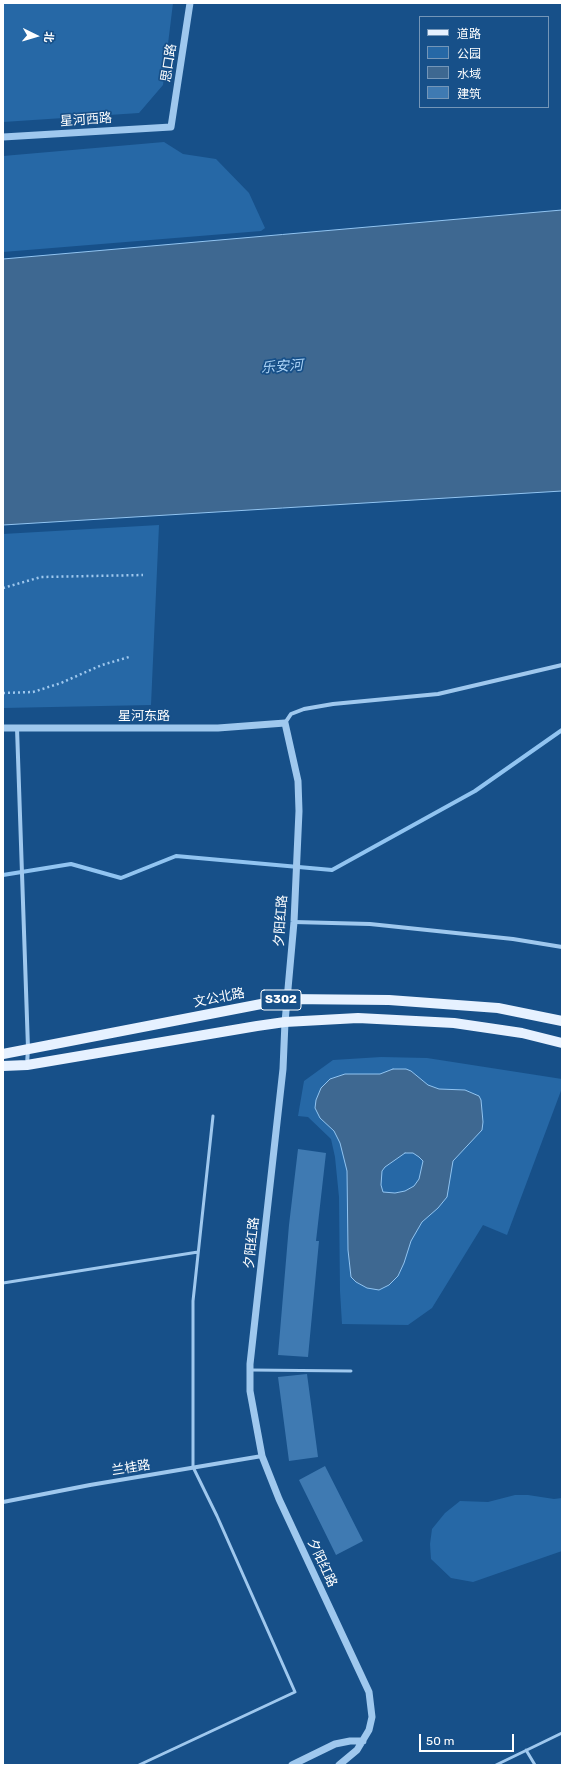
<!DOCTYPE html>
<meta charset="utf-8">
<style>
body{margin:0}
#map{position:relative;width:565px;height:1768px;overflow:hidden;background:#175089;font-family:Rubik,"Noto Sans SC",sans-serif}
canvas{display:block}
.frame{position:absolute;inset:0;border:4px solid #fff;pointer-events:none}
.legend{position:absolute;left:419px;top:16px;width:130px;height:92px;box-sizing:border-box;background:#175089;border:1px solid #7496b8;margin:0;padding:5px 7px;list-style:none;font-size:12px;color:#fff}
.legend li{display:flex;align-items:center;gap:8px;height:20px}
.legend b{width:20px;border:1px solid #7496b8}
.north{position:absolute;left:16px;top:16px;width:40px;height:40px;-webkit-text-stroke:3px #175089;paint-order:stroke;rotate:95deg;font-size:11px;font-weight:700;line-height:16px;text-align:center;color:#fff}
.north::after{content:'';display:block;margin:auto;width:14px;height:18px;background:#fff;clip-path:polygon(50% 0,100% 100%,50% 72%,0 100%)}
.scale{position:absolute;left:419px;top:1734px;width:95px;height:18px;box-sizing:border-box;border:2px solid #fff;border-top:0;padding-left:5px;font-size:12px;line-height:14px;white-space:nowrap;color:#fff;-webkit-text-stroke:3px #175089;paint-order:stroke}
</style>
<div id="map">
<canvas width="565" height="1768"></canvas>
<div class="frame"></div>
<ul class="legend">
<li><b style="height:5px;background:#e6f1ff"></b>道路</li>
<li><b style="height:11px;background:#2668a6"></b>公园</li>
<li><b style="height:11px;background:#3e6891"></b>水域</li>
<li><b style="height:11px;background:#3f7ab2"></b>建筑</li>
</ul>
<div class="north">北</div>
<div class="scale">50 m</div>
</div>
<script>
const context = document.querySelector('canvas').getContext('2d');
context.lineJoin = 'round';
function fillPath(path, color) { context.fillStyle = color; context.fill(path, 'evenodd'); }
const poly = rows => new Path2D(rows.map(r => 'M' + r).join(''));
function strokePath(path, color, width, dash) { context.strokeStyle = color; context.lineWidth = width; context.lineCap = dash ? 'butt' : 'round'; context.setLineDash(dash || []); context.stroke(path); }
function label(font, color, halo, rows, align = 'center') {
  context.font = font + ' Rubik,"Noto Sans SC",sans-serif'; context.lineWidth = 3.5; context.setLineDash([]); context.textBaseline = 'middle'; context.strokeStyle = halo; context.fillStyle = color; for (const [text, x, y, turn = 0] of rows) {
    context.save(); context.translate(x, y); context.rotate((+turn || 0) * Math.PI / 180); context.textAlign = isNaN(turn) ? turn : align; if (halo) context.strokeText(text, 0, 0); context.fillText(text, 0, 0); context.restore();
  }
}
fillPath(poly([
 [3,3,173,3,163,85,139,113,3,122],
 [164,142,183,154,216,159,249,193,265,228,261,231,3,252,3,156],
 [159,525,151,705,3,708,3,534],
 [381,1057,427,1058,562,1079,562,1088,507,1235,483,1225,432,1308,408,1325,342,1324,340,1291,339,1197,335,1157,331,1139,308,1117,298,1116,304,1081,333,1060],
 [515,1495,528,1495,554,1499,562,1498,562,1551,473,1582,451,1578,431,1559,430,1544,432,1529,445,1513,460,1501,488,1502]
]), '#2668a6');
const water = poly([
 [562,210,562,491,3,525,3,259,562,210],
 [393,1069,406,1069,411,1071,428,1085,439,1089,465,1090,479,1096,481,1100,483,1122,482,1130,453,1161,447,1197,438,1208,422,1222,411,1241,404,1263,398,1276,389,1285,379,1290,367,1288,356,1282,351,1277,348,1250,347,1171,340,1143,334,1131,320,1118,315,1108,316,1100,321,1088,330,1079,345,1074,380,1074,393,1069],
 [405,1153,413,1153,419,1157,423,1161,419,1179,414,1186,405,1191,395,1193,383,1192,381,1185,382,1171,385,1167,405,1153]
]);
fillPath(water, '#3e6891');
strokePath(water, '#91c4f1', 1);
strokePath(poly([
 [3,875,71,864,121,878,176,856,332,870,475,791,562,730]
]), '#91c4f1', 4);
fillPath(poly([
 [298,1149,326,1153,316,1241,319,1241,308,1357,278,1355,289,1225],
 [307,1374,318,1457,289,1461,278,1377],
 [325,1466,363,1541,336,1555,299,1480]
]), '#3f7ab2');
strokePath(poly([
 [3,588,41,577,143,575],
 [3,693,33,692,61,683,102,665,129,657]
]), '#9fc8ee', 2.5, [2, 3]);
strokePath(poly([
 [3,1283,198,1252],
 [251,1370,351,1371],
 [526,1750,535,1765],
 [139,1765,295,1692,217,1516,193,1467,193,1301,213,1116],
 [496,1765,562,1733]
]), '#9fc8ee', 3);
strokePath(poly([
 [285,723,291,714,304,709,333,704,438,694,562,665],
 [17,728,28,1048,27,1065],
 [294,922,370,924,513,939,562,947],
 [3,1502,90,1485,262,1456]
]), '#9fc8ee', 4);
strokePath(poly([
 [3,137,171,127,190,3],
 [3,728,218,728,285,723,298,781,299,811,294,922,285,1022,283,1069,250,1364,250,1391,262,1456,279,1499,369,1692,372,1717,369,1730,357,1750,339,1765],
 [292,1765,335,1744,350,1741,363,1741]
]), '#9fc8ee', 7);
strokePath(poly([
 [3,1054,287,999,389,1000,498,1008,562,1021],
 [3,1066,27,1065,257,1026,285,1022,358,1018,454,1023,522,1033,562,1043]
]), '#e6f1ff', 10);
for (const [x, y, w] of [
 [281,1000,40]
]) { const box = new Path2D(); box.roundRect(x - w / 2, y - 10, w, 20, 3); context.fillStyle = '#175089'; context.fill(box); strokePath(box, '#fff', 1); }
label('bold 12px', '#fff', null, [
 ["S302",281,1000]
]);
label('13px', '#fff', '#175089', [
 ["思口路",169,63,-81],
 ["星河西路",86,120,-4],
 ["星河东路",144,716],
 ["夕阳红路",281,921,-86],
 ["文公北路",219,998,-11],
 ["夕阳红路",252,1243,-84],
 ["兰桂路",131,1468,-9],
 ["夕阳红路",322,1563,65]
]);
label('italic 14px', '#aad2f5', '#175089', [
 ["乐安河",282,367,-4]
]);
</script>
